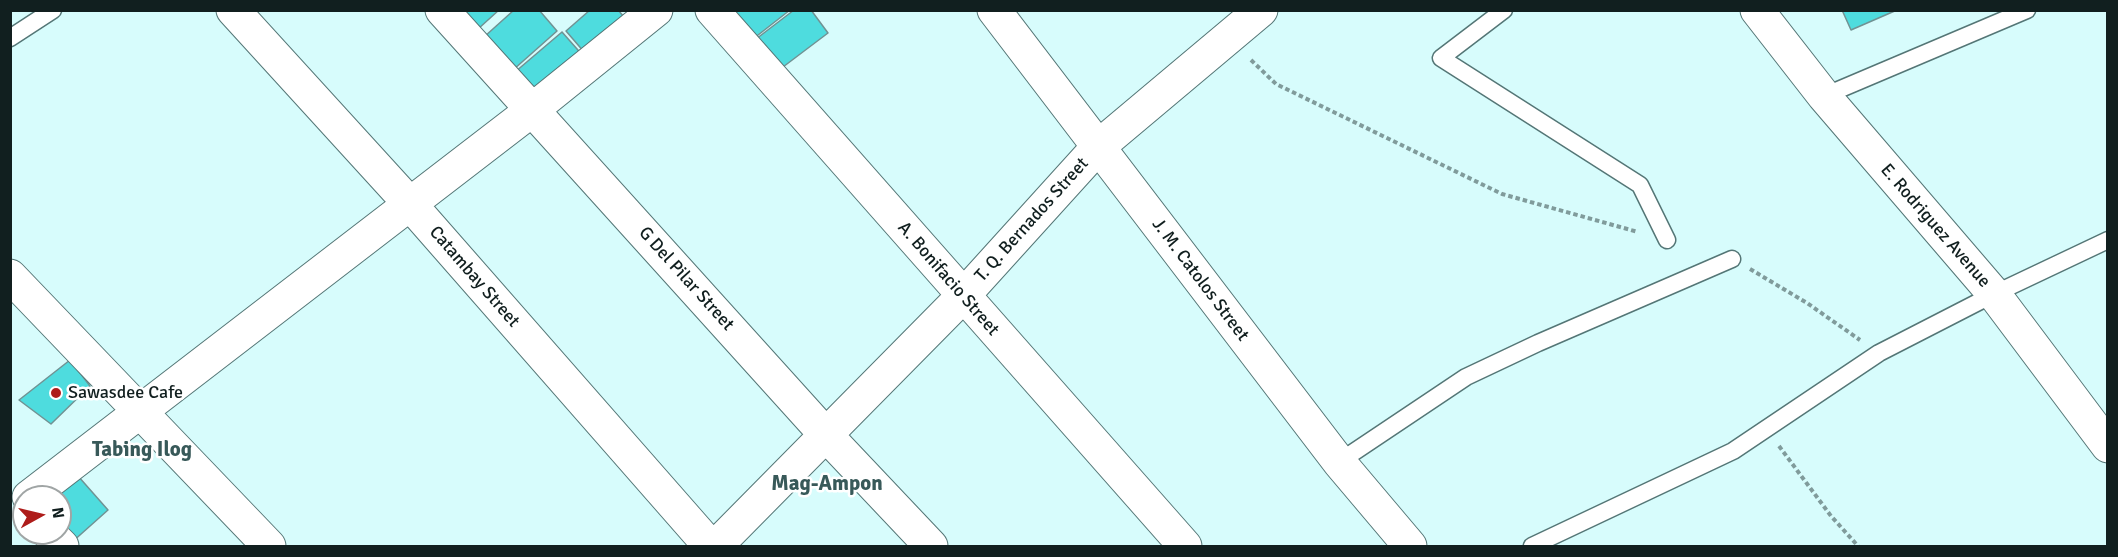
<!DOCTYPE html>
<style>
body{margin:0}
#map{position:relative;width:2118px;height:557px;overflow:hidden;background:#d7fcfc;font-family:Signika,sans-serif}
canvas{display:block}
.frame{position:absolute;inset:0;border:12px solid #111f1f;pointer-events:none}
.north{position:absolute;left:12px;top:485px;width:60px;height:60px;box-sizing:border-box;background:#fff;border:2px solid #a0a5a5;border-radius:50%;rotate:82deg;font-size:16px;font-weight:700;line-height:24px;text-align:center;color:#111f1f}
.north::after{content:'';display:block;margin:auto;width:21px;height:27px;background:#ae1c1a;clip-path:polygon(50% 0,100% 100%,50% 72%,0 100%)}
</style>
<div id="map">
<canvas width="2118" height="557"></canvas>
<div class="frame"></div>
<div class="north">N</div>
</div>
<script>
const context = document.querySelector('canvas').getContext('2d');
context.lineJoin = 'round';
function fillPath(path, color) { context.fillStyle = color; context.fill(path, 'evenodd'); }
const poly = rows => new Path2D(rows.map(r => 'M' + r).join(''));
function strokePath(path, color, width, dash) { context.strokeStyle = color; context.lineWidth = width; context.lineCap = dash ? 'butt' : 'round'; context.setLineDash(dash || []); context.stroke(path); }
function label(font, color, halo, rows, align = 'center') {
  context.font = font + ' Signika,sans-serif'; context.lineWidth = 5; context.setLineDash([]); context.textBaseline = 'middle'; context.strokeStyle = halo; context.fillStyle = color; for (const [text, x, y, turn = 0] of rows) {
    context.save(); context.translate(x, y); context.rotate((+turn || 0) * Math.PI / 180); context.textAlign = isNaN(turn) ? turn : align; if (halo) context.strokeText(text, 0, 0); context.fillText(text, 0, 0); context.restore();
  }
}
const building = poly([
 [462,10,499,10,478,29,462,10],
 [514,10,539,10,557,31,513,70,484,37,514,10],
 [590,10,618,10,631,25,591,60,566,31,590,10],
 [732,10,790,10,753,39,732,10],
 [794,10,811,10,828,33,779,70,756,39,794,10],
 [1842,10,1897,10,1851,30,1842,10],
 [562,32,585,58,538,99,515,72,562,32],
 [70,360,90,386,51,424,19,400,70,360],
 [78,476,108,510,71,543,60,530,60,497,54,497,78,476]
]);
fillPath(building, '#4edcde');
strokePath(building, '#709293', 1.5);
const service = poly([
 [1504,10,1441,58,1640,185,1667,240],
 [10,38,53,10],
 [1824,96,2027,10],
 [1339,462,1466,377,1538,343,1732,259],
 [1532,546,1733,451,1879,353,1994,294,2108,240]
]);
const minor = poly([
 [233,10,410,204,710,546],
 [442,10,826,435,931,546],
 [10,276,269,546],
 [29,497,532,110,656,10],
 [49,533,62,546],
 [716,546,963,296,1098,147,1261,10]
]);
const tertiary = poly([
 [712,10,1185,546],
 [994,10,1339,462,1410,546],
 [1757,10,1824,96,1994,294,2108,446]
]);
strokePath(service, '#547676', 19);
strokePath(minor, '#547676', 35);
strokePath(tertiary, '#547676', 35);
strokePath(poly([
 [1251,60,1276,84,1502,194,1638,232],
 [1750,269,1807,303,1860,340],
 [1779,446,1831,516,1858,546]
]), '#809b9b', 4, [4.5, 3]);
strokePath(service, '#fff', 16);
strokePath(minor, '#fff', 33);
strokePath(tertiary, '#fff', 33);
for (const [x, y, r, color] of [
 [56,393,6,"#ae1c1a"]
]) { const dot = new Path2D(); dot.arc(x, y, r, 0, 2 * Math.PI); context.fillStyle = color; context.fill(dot); strokePath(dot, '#fff', 2); }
label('18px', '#111f1f', '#fff', [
 ["T. Q. Bernados Street",1032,220,-48],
 ["E. Rodriguez Avenue",1935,226,49],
 ["Catambay Street",474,277,49],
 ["G Del Pilar Street",686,279,48],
 ["A. Bonifacio Street",948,279,49],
 ["J. M. Catolos Street",1200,280,53]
]);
label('18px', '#111f1f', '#fff', [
 ["Sawasdee Cafe",68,393]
], 'left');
label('bold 21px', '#385959', '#fff', [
 ["Tabing Ilog",142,450],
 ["Mag-Ampon",827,484]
]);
</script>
